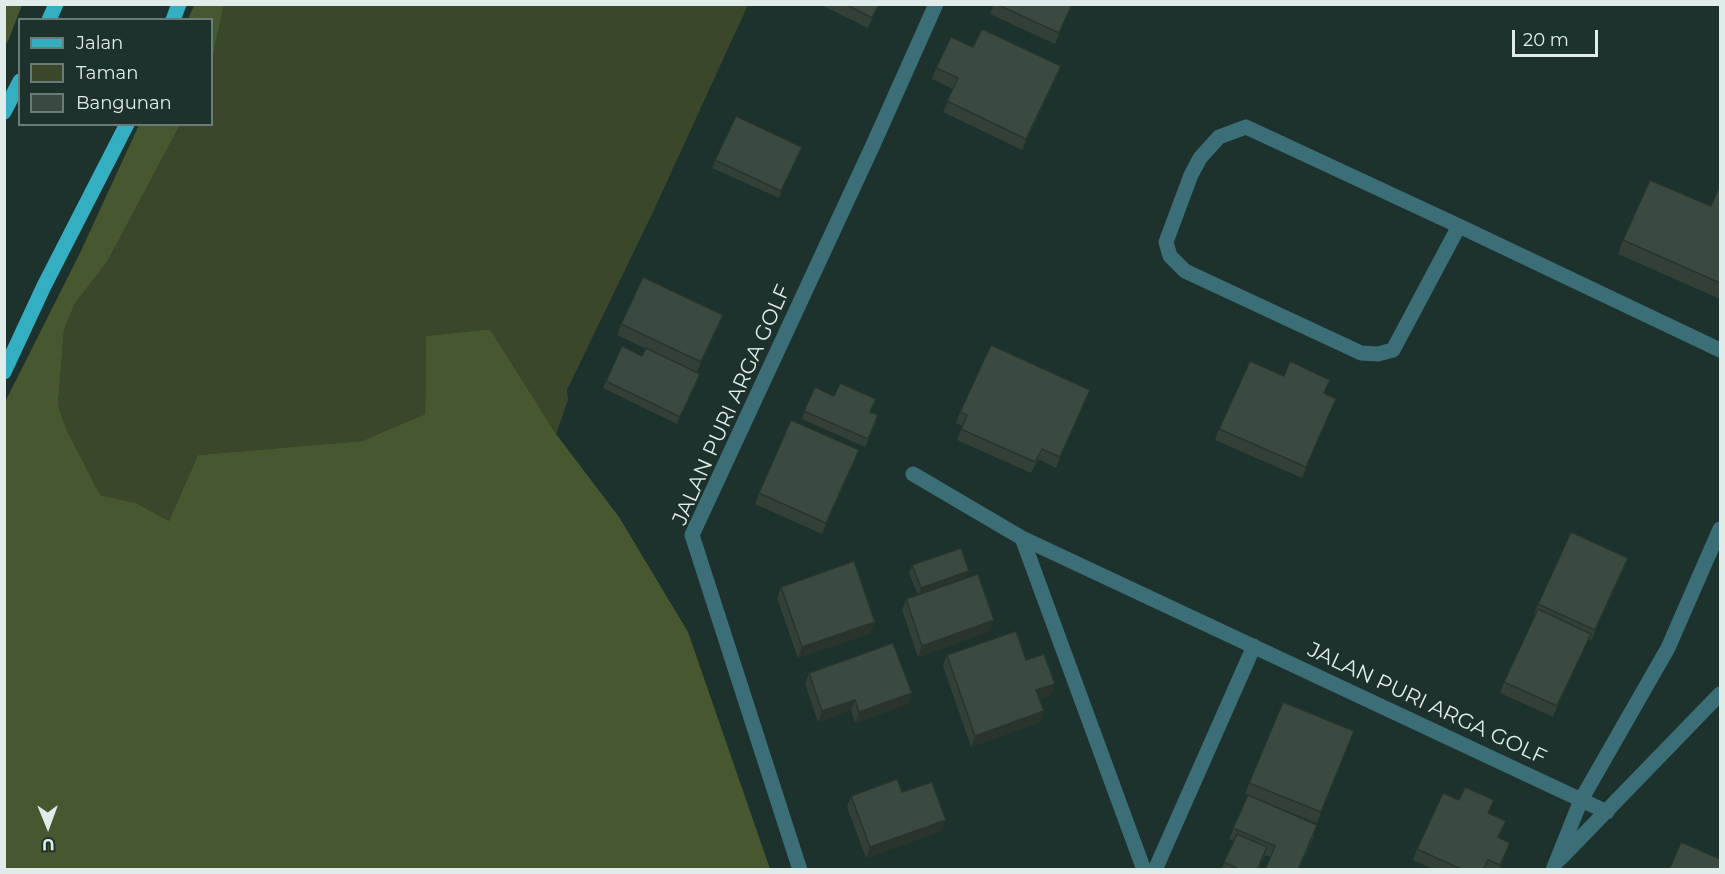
<!DOCTYPE html>
<style>
body{margin:0}
#map{position:relative;width:1725px;height:874px;overflow:hidden;background:#1d312d;font-family:Montserrat,sans-serif}
canvas{display:block}
.frame{position:absolute;inset:0;border:6px solid #e0ece9;pointer-events:none}
.legend{position:absolute;left:18px;top:18px;width:195px;height:108px;box-sizing:border-box;background:#1d312d;border:2px solid #6b7c78;margin:0;padding:8px 10px;list-style:none;font-size:18px;color:#e0ece9}
.legend li{display:flex;align-items:center;gap:12px;height:30px}
.legend b{width:30px;border:2px solid #6b7c78}
.north{position:absolute;left:18px;top:796px;width:60px;height:60px;-webkit-text-stroke:4px #1d312d;paint-order:stroke;rotate:179deg;font-size:16px;font-weight:700;line-height:24px;text-align:center;color:#e0ece9}
.north::after{content:'';display:block;margin:auto;width:21px;height:27px;background:#e0ece9;clip-path:polygon(50% 0,100% 100%,50% 72%,0 100%)}
.scale{position:absolute;left:1512px;top:30px;width:86px;height:27px;box-sizing:border-box;border:3px solid #e0ece9;border-top:0;padding-left:8px;font-size:18px;line-height:21px;white-space:nowrap;color:#e0ece9;-webkit-text-stroke:4px #1d312d;paint-order:stroke}
</style>
<div id="map">
<canvas width="1725" height="874"></canvas>
<div class="frame"></div>
<ul class="legend">
<li><b style="height:8px;background:#34aec1"></b>Jalan</li>
<li><b style="height:16px;background:#3a472a"></b>Taman</li>
<li><b style="height:16px;background:#3b4a40"></b>Bangunan</li>
</ul>
<div class="north">U</div>
<div class="scale">20 m</div>
</div>
<script>
const context = document.querySelector('canvas').getContext('2d');
context.lineJoin = 'round';
function fillPath(path, color) { context.fillStyle = color; context.fill(path, 'evenodd'); }
const poly = rows => new Path2D(rows.map(r => 'M' + r).join(''));
function strokePath(path, color, width, dash) { context.strokeStyle = color; context.lineWidth = width; context.lineCap = dash ? 'butt' : 'round'; context.setLineDash(dash || []); context.stroke(path); }
function label(font, color, halo, rows, align = 'center') {
  context.font = font + ' Montserrat,sans-serif'; context.lineWidth = 4.5; context.setLineDash([]); context.textBaseline = 'middle'; context.strokeStyle = halo; context.fillStyle = color; for (const [text, x, y, turn = 0] of rows) {
    context.save(); context.translate(x, y); context.rotate((+turn || 0) * Math.PI / 180); context.textAlign = isNaN(turn) ? turn : align; if (halo) context.strokeText(text, 0, 0); context.fillText(text, 0, 0); context.restore();
  }
}
fillPath(poly([
 [224,5,748,5,653,212,567,390,568,400,556,434,490,329,426,336,425,414,362,441,198,455,169,521,136,503,100,495,66,430,58,405,64,328,75,303,107,262,180,125,212,124,212,59]
]), '#3a472a');
fillPath(poly([
 [5,4,22,5,8,41,5,45],
 [195,4,224,5,212,59,212,20,188,19],
 [139,125,180,125,107,262,75,303,64,329,58,405,66,429,100,495,136,503,169,521,198,455,362,441,425,414,426,336,490,329,556,434,619,517,688,632,770,869,5,869,5,402,80,253]
]), '#475830');
strokePath(poly([
 [1246,127,1459,226,1393,350,1378,354,1361,353,1185,271,1170,256,1166,242,1191,175,1200,158,1219,137,1246,127],
 [1459,226,1720,350],
 [913,474,1022,538,1607,812],
 [1022,538,1144,870],
 [1560,859,1720,694],
 [800,870,692,535,873,145,936,4],
 [1155,870,1254,646],
 [1553,870,1581,800,1668,648,1720,529]
]), '#3b6e77', 15);
strokePath(poly([
 [49,20,56,4],
 [173,20,179,4],
 [4,112,20,81],
 [4,372,44,286,127,124]
]), '#34aec1', 15);
fillPath(poly([
 [819,4,880,4,868,28],
 [994,4,1073,4,1055,44,990,14],
 [973,47,1057,77,1022,150,943,112,953,89,932,79,936,68],
 [799,154,779,198,712,168,715,160],
 [1720,185,1720,299,1618,254,1623,240,1711,206],
 [723,315,719,326,697,372,700,374,698,381,677,424,603,388,606,381,642,356,646,349,617,335,621,324],
 [1090,390,1056,468,1038,459,1031,473,957,440,962,426,956,423,960,412],
 [1325,394,1336,399,1302,478,1215,440,1219,429],
 [834,396,871,412,876,423,865,447,802,419,804,411],
 [855,461,822,534,755,504,759,493],
 [1628,558,1624,569,1591,641,1589,639,1553,717,1500,693,1504,682,1535,615,1534,614,1538,604],
 [912,565,967,578,990,631,918,657,902,610,906,599,918,595,909,573],
 [781,587,871,633,798,658,777,598],
 [947,655,1026,660,1051,695,1039,699,1044,711,1040,722,971,747,943,666],
 [809,673,912,693,908,704,855,723,851,710,818,722,805,684],
 [1350,742,1317,823,1264,802,1314,836,1299,870,1265,870,1270,857,1265,855,1258,870,1221,870,1234,841,1229,839,1248,795,1245,794,1249,783],
 [902,792,942,831,866,858,847,807,851,796],
 [1489,814,1506,821,1499,838,1506,854,1499,870,1435,870,1413,860,1417,849]
]), '#334037');
fillPath(poly([
 [879,4,880,4,868,28,872,18],
 [1072,4,1073,4,1055,44,1059,33],
 [1061,66,1057,77,1022,150,1026,139],
 [802,147,799,154,779,198,781,191],
 [723,315,719,326,697,373,701,362],
 [700,374,698,381,677,424,680,417],
 [1090,390,1086,401,1056,468,1060,457],
 [1336,399,1332,410,1302,478,1306,467],
 [859,450,855,461,822,534,826,523],
 [1628,558,1624,569,1591,641,1595,630],
 [969,571,966,579,918,596,921,588],
 [994,620,990,631,918,657,922,646],
 [875,622,871,633,798,658,802,647],
 [1591,634,1587,644,1553,717,1557,706],
 [1055,684,1051,695,1032,701,1036,690],
 [912,693,908,704,855,723,859,712],
 [855,700,851,710,818,722,822,711],
 [1044,711,1040,722,971,747,975,736],
 [946,820,942,831,866,858,870,847],
 [1317,825,1299,870,1298,870]
]), '#29342d');
const building = poly([
 [845,4,879,4,872,18,845,4],
 [996,4,1072,4,1059,33,996,4],
 [982,29,1061,66,1026,139,947,101,958,78,936,68,951,37,973,47,982,29],
 [736,116,802,147,781,191,715,160,736,116],
 [1650,180,1711,206,1720,185,1720,283,1623,240,1650,180],
 [643,277,723,315,701,362,621,324,643,277],
 [991,345,1090,390,1060,457,1042,449,1035,462,961,429,967,415,960,412,991,345],
 [622,346,642,356,646,348,700,374,680,417,606,381,622,346],
 [1250,361,1284,376,1290,361,1330,380,1324,393,1336,399,1306,467,1219,429,1250,361],
 [840,383,876,399,870,412,878,415,868,439,804,411,815,387,834,396,840,383],
 [791,420,859,450,826,523,759,493,791,420],
 [1571,532,1628,558,1595,630,1538,604,1571,532],
 [961,548,969,571,921,588,912,565,961,548],
 [854,561,875,622,802,647,781,587,854,561],
 [978,574,994,620,922,646,906,599,978,574],
 [1538,609,1591,634,1557,706,1504,682,1538,609],
 [1016,631,1026,660,1044,654,1055,684,1036,690,1044,711,975,736,947,655,1016,631],
 [893,643,912,693,859,712,855,700,822,711,809,673,893,643],
 [1283,702,1354,731,1321,812,1249,783,1283,702],
 [897,779,902,792,932,782,946,820,870,847,851,796,897,779],
 [1465,787,1494,800,1488,813,1506,821,1498,837,1510,843,1500,865,1488,860,1483,870,1463,870,1417,849,1443,793,1459,800,1465,787],
 [1248,795,1317,825,1298,870,1265,870,1275,846,1233,828,1248,795],
 [1237,834,1267,847,1257,870,1240,870,1224,862,1237,834],
 [1681,842,1720,859,1720,870,1669,870,1681,842]
]);
fillPath(building, '#3b4a40');
strokePath(building, '#29342d', 1.5);
label('21px', '#e0ece9', '#1d312d', [
 ["JALAN PURI ARGA GOLF",732,405,-66],
 ["JALAN PURI ARGA GOLF",1427,704,25]
]);
</script>
